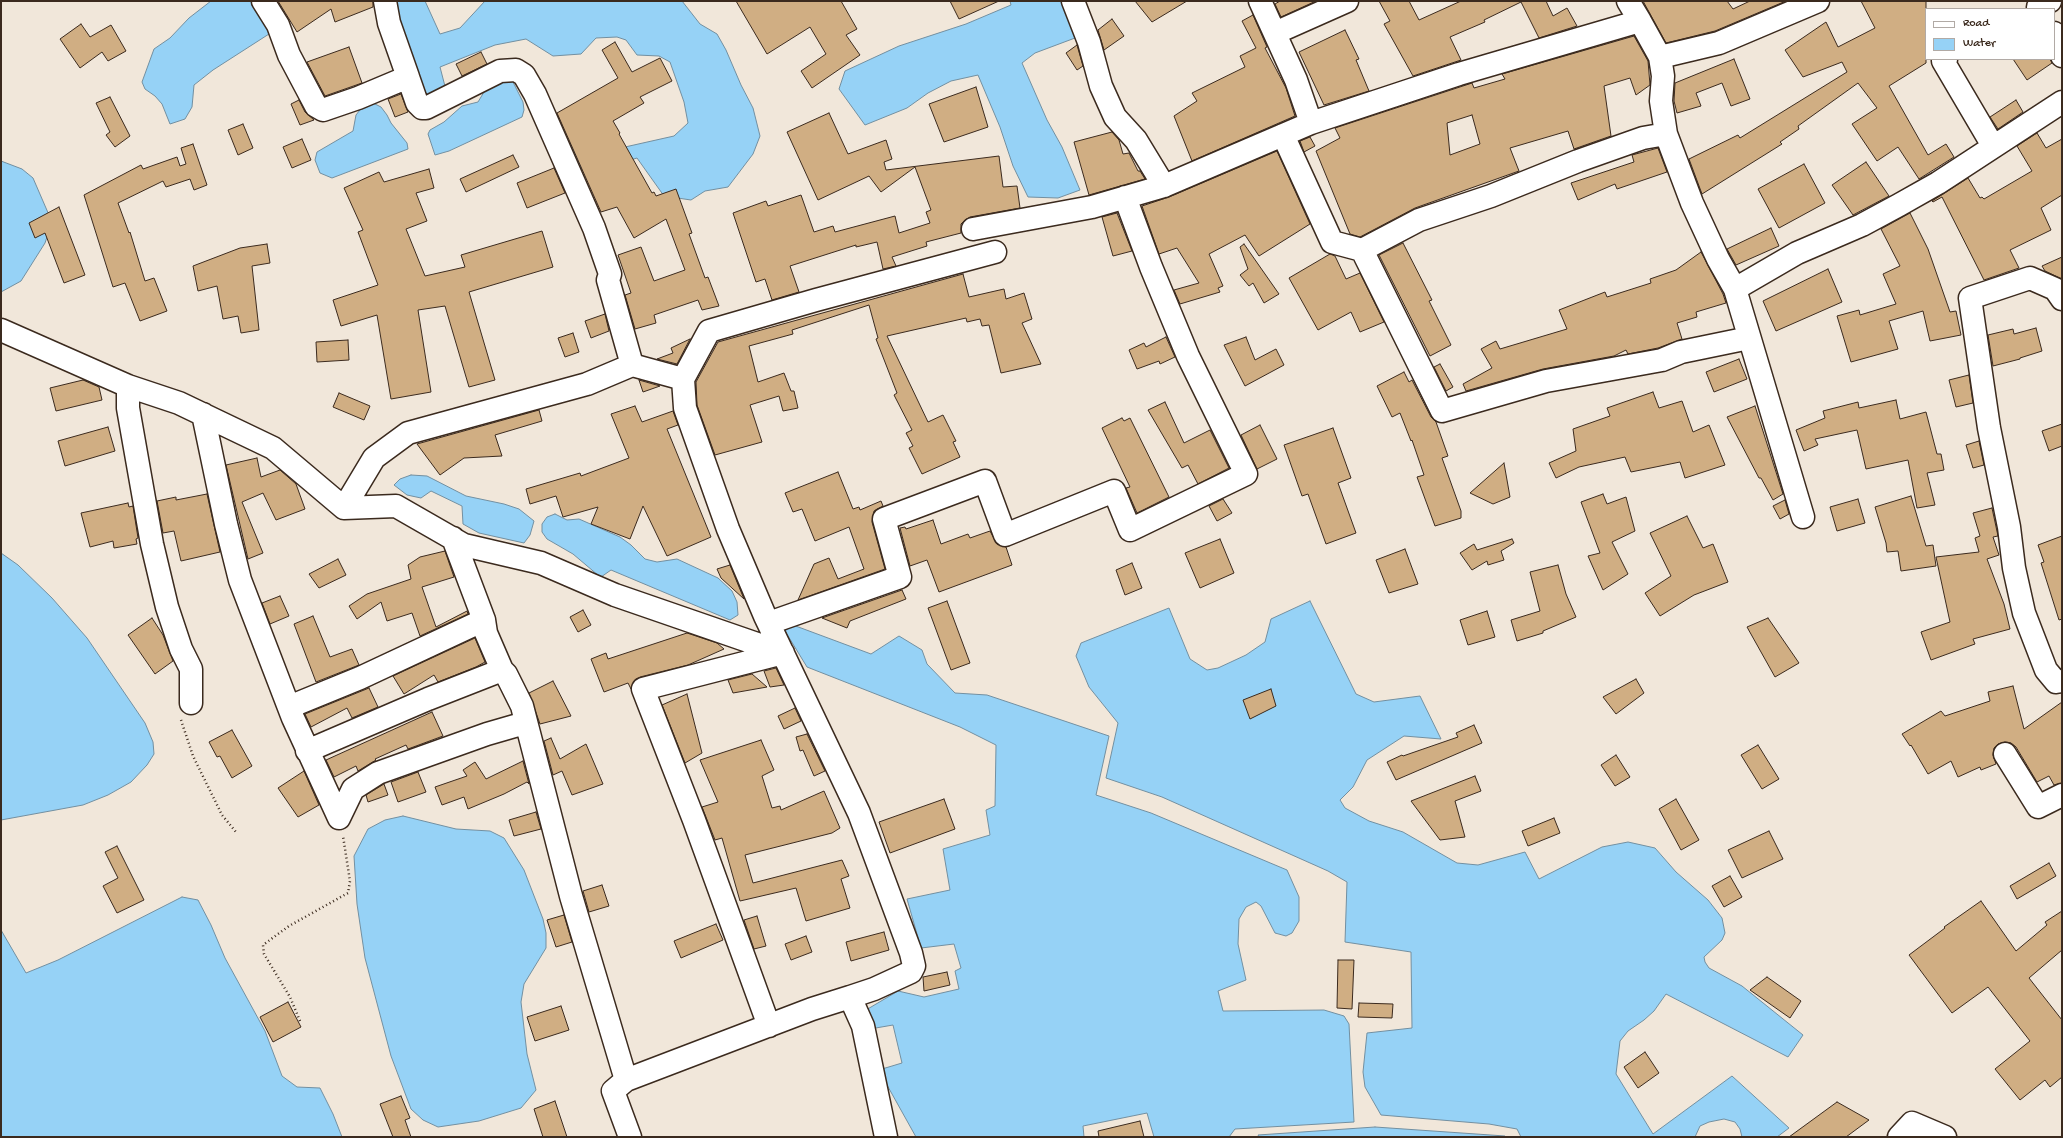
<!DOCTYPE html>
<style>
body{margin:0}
#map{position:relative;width:2063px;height:1138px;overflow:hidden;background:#f1e7da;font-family:"Gochi Hand",sans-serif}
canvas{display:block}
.frame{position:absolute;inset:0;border:2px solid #3b2a1e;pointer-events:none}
.legend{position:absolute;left:1925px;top:8px;width:130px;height:52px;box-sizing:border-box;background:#fff;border:1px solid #b1aaa5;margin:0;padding:5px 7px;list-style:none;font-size:12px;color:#3b2a1e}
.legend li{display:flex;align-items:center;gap:8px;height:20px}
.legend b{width:20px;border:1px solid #b1aaa5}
</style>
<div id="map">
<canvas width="2063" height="1138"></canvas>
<div class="frame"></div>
<ul class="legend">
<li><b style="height:5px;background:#fff"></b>Road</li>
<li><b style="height:11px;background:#96d2f6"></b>Water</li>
</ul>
</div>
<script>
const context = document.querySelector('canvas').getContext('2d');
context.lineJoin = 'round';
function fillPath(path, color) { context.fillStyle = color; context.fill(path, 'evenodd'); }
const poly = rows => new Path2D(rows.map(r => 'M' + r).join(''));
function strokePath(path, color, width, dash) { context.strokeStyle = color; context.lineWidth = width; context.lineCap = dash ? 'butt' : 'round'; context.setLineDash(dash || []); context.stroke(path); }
const water = poly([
 [211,1,256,1,270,25,269,34,213,70,194,85,192,107,185,119,170,124,162,104,155,96,145,89,142,82,154,49,170,38,189,18,211,1],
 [391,1,425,1,440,34,460,28,485,1,682,1,700,24,717,34,726,50,741,85,753,108,760,136,753,154,728,187,705,191,691,200,664,196,637,158,591,172,571,166,568,146,583,131,625,147,674,136,688,123,684,102,670,62,659,56,637,55,626,40,617,37,596,38,581,54,553,56,526,39,495,45,440,67,447,94,419,100,391,1],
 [1010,1,1064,1,1075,38,1035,53,1022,63,1047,120,1062,147,1080,190,1058,198,1028,197,1013,166,1000,127,978,75,951,81,928,93,907,108,865,125,839,89,845,71,899,46,966,24,1011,5,1010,1],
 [512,80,523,102,524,110,522,117,449,151,435,155,428,134,430,130,444,122,462,106,478,102,487,87,492,82,512,80],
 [373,103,381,107,387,115,391,123,407,143,408,149,332,178,320,173,315,160,317,152,353,131,356,115,363,106,373,103],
 [1,161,22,169,33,178,52,222,45,243,21,281,1,292,1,161],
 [411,475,427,476,466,496,504,504,519,509,534,521,530,535,524,543,479,533,463,524,462,506,431,491,421,498,407,495,394,485,400,479,411,475],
 [555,514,567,520,579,519,620,537,631,545,645,559,657,562,677,559,718,578,732,591,737,602,738,615,730,620,611,570,601,577,599,576,573,554,547,539,542,532,542,524,547,517,555,514],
 [1,553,18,565,52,598,87,638,145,723,153,742,154,754,147,765,131,782,108,795,83,805,1,820,1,553],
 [1310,601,1356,694,1374,702,1420,696,1441,739,1404,736,1367,760,1353,787,1340,800,1345,808,1369,821,1403,832,1457,863,1478,865,1525,852,1539,879,1602,847,1628,842,1655,848,1676,872,1708,900,1722,918,1725,933,1722,940,1704,957,1705,962,1709,968,1742,986,1803,1035,1788,1057,1666,994,1654,1011,1644,1020,1628,1031,1620,1041,1616,1074,1653,1134,1732,1076,1789,1128,1777,1137,1742,1137,1740,1129,1735,1122,1724,1119,1709,1122,1700,1126,1695,1137,1521,1137,1517,1129,1489,1124,1381,1115,1365,1087,1363,1072,1367,1033,1412,1028,1411,952,1345,942,1347,882,1328,871,1162,797,1106,778,1118,723,1089,687,1076,656,1081,643,1169,608,1190,659,1207,670,1218,668,1246,655,1265,642,1271,619,1310,601],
 [793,625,871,654,899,636,922,650,927,664,955,693,987,695,1109,736,1096,795,1151,813,1287,870,1299,897,1299,921,1292,933,1286,936,1275,933,1261,906,1256,902,1246,907,1239,919,1238,944,1246,980,1218,991,1223,1011,1324,1010,1344,1016,1349,1024,1354,1122,1235,1129,1229,1137,1154,1137,1147,1113,1083,1126,1084,1137,916,1137,887,1085,882,1069,902,1063,893,1025,870,1029,866,1010,898,991,924,997,959,989,955,971,961,968,954,944,921,948,907,899,950,890,943,849,990,835,986,810,995,806,996,745,960,727,807,667,785,631,793,625],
 [403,816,456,829,490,831,504,838,524,870,543,919,546,933,546,948,524,984,521,1002,527,1054,536,1090,521,1108,479,1121,438,1127,423,1120,411,1109,391,1056,365,958,357,904,354,856,368,829,385,820,403,816],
 [182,897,198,900,211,925,225,958,265,1031,282,1076,297,1087,320,1088,333,1114,342,1137,1,1137,1,930,26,973,58,960,182,897],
 [1375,1127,1505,1136,1505,1137,1259,1137,1258,1135,1375,1127]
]);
fillPath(water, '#96d2f6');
strokePath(water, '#728fa0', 1);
const building = poly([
 [278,1,373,1,373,7,335,22,331,9,297,32,278,1],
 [736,1,841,1,857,29,846,35,860,55,812,88,801,71,826,54,810,27,767,54,736,1],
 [950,1,999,1,959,19,950,1],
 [1135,1,1187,1,1152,22,1135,1],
 [1280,1,1316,1,1281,17,1275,4,1280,1],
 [1379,1,1409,1,1419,20,1461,1,1546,1,1553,16,1567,8,1577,26,1539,38,1521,2,1484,20,1485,22,1450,37,1461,60,1413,76,1384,24,1390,21,1379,1],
 [1643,1,1727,1,1733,9,1750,1,1786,1,1715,31,1666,43,1643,1],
 [1861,1,1926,1,1926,63,1889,86,1928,155,1946,144,1954,157,1919,179,1898,147,1877,161,1852,124,1877,108,1858,83,1798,126,1799,129,1780,142,1782,144,1702,194,1689,159,1738,135,1740,138,1847,72,1842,62,1803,77,1785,50,1826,22,1838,47,1875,28,1861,1],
 [1253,15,1267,47,1265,48,1286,88,1295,116,1192,161,1174,116,1197,101,1192,93,1245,67,1240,56,1256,48,1242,21,1253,15],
 [1112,19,1124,36,1104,50,1098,30,1112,19],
 [81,24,90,37,111,25,126,51,108,61,102,52,80,68,60,39,81,24],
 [1345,30,1359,59,1356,60,1369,91,1324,105,1299,52,1345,30],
 [1634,36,1648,61,1650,85,1636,95,1630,78,1604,86,1611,136,1574,149,1568,131,1510,148,1519,171,1415,208,1360,237,1350,234,1316,151,1340,138,1335,128,1472,83,1474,88,1505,79,1502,74,1634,36],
 [1472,115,1480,144,1450,155,1447,123,1472,115],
 [615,42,632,72,660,58,672,81,640,97,644,103,613,121,620,133,619,134,652,193,654,192,656,196,676,189,692,233,689,234,705,278,708,277,719,306,702,310,698,300,654,315,656,323,635,329,625,295,631,293,618,255,641,247,654,281,685,270,666,219,634,238,617,207,601,212,557,113,618,78,602,50,615,42],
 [1077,45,1083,66,1077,70,1066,53,1077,45],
 [349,47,362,83,325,96,307,62,349,47],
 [481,52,487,64,462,76,456,64,481,52],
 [1734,59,1750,99,1731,106,1722,83,1696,93,1701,106,1677,113,1674,101,1675,83,1734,59],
 [2013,59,2050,59,2052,63,2027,80,2013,59],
 [976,87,988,127,944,142,929,104,976,87],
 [401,94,408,112,395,117,388,99,401,94],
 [110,97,130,136,115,147,106,135,110,132,96,103,110,97],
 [299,100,305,112,314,120,300,125,291,104,299,100],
 [2016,100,2023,112,1998,129,1990,117,2016,100],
 [829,113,848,154,886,140,892,159,884,162,886,170,999,156,1003,187,1017,186,1020,208,970,217,965,220,961,224,961,233,926,242,927,246,892,257,896,266,883,269,877,242,856,247,856,245,790,266,799,292,772,300,765,279,756,282,733,213,766,201,768,206,801,195,814,232,833,226,835,232,895,216,899,233,930,223,926,212,931,210,915,167,881,192,869,176,818,200,787,132,829,113],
 [243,124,253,148,238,155,228,130,243,124],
 [1112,132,1119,140,1123,154,1129,153,1138,171,1140,171,1145,179,1089,195,1074,142,1112,132],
 [2037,133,2046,148,2062,139,2062,195,2041,208,2051,230,2010,250,2019,268,1984,280,1942,197,1933,202,1932,201,1968,178,1980,198,1982,197,1984,199,2032,171,2017,146,2037,133],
 [1310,137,1315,146,1304,152,1300,141,1310,137],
 [302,139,311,160,292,168,283,147,302,139],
 [193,144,207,185,194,190,190,179,166,187,163,181,118,203,129,233,130,232,145,281,154,278,167,311,140,321,125,283,113,287,84,195,141,165,143,169,177,157,180,166,186,164,181,148,193,144],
 [1658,148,1667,172,1617,189,1615,184,1578,200,1571,183,1634,162,1632,155,1658,148],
 [1277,151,1310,224,1259,256,1245,235,1209,254,1223,286,1218,288,1220,292,1180,304,1174,290,1199,283,1177,248,1159,254,1142,206,1169,197,1277,151],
 [513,155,519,167,466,192,460,179,513,155],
 [1866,162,1889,196,1853,215,1832,185,1866,162],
 [1804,164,1825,203,1779,228,1758,189,1804,164],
 [554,168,565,193,527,208,517,183,554,168],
 [429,169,434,188,416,193,427,221,406,229,425,276,465,267,461,255,542,231,553,267,469,292,495,380,469,387,445,306,418,310,431,392,391,399,377,315,341,326,333,300,378,285,358,232,363,230,344,188,379,172,384,182,429,169],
 [59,207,85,275,64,283,45,233,35,238,29,223,59,207],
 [1117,213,1132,251,1113,256,1102,217,1117,213],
 [1910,213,1928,249,1950,312,1956,311,1961,335,1930,341,1923,311,1889,321,1898,349,1851,362,1837,316,1859,310,1860,315,1896,304,1883,274,1900,266,1881,229,1910,213],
 [1771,228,1779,246,1736,265,1727,249,1771,228],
 [1403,243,1432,300,1429,301,1451,345,1430,356,1379,255,1403,243],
 [267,244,270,263,252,266,259,330,241,333,238,316,223,319,217,286,198,291,193,266,240,248,267,244],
 [1244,244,1279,294,1264,303,1253,283,1249,286,1240,275,1248,269,1240,247,1244,244],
 [1701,252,1723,294,1726,303,1696,312,1697,317,1677,323,1682,339,1658,348,1628,354,1626,350,1614,356,1543,369,1466,391,1463,384,1492,368,1481,349,1496,341,1500,349,1567,329,1559,310,1605,292,1607,297,1651,283,1650,279,1676,270,1701,252],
 [1330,254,1335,256,1346,279,1360,273,1384,322,1360,332,1351,312,1318,330,1289,278,1330,254],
 [2062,257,2062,279,2045,271,2042,266,2062,257],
 [1828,269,1842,302,1776,331,1763,301,1828,269],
 [963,274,969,297,1004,289,1006,299,1024,293,1032,319,1022,323,1041,364,1001,373,989,325,982,326,980,319,967,322,966,318,887,336,928,422,943,415,956,441,953,442,960,457,922,474,909,448,913,446,906,433,912,430,894,395,897,393,876,339,878,338,869,305,792,330,793,334,749,346,758,382,784,373,791,391,794,391,798,408,783,411,779,396,750,405,762,442,715,455,697,405,696,382,718,342,963,274],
 [605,314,609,331,591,338,585,321,605,314],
 [2036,328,2042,351,2020,358,2020,359,1993,366,1988,335,2013,329,2014,334,2036,328],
 [573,333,579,352,565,357,558,338,573,333],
 [1166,337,1175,357,1160,364,1159,361,1137,369,1129,350,1144,343,1146,347,1166,337],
 [1246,337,1255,360,1276,349,1284,365,1245,386,1224,345,1246,337],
 [690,339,677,364,657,359,673,353,671,348,690,339],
 [348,340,349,360,317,362,316,342,348,340],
 [1739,359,1747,379,1714,392,1706,372,1739,359],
 [1440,364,1453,387,1446,391,1434,367,1440,364],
 [1404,372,1409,382,1412,380,1431,417,1436,422,1448,456,1442,458,1461,511,1461,518,1435,526,1417,477,1424,475,1412,440,1411,441,1400,413,1392,417,1377,386,1404,372],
 [1969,375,1973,403,1956,407,1949,380,1969,375],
 [83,380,99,387,102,400,56,411,50,388,83,380],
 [639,380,660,386,643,392,639,380],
 [1653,392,1659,408,1682,401,1693,432,1709,425,1725,465,1685,478,1680,462,1631,472,1625,457,1579,467,1556,478,1549,463,1576,451,1573,429,1610,416,1607,408,1653,392],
 [339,393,370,406,364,420,333,407,339,393],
 [1896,400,1900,419,1926,412,1937,454,1941,454,1944,470,1927,473,1935,505,1917,508,1908,460,1866,469,1857,430,1815,439,1818,445,1804,451,1796,430,1825,418,1823,411,1858,402,1859,408,1896,400],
 [1165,402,1184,443,1210,430,1229,468,1198,484,1188,465,1182,468,1148,410,1165,402],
 [635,406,642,422,673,411,678,425,667,429,711,537,667,556,643,506,630,539,591,524,598,507,563,517,556,496,530,504,526,489,580,473,581,476,629,458,611,414,635,406],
 [1755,406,1783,494,1773,500,1761,478,1759,478,1727,417,1755,406],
 [539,410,542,421,495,435,502,456,464,458,440,475,417,444,539,410],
 [1122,418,1124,421,1130,418,1169,497,1137,513,1126,488,1130,487,1102,428,1122,418],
 [2062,424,2062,446,2049,451,2042,431,2062,424],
 [1260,425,1277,459,1257,469,1241,435,1260,425],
 [108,427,115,451,65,466,58,441,108,427],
 [1333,428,1351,478,1338,483,1356,533,1326,544,1308,494,1302,496,1284,445,1333,428],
 [1979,441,1984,465,1973,468,1966,445,1979,441],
 [257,458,261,477,280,470,296,484,305,509,276,520,263,493,242,502,263,553,248,559,226,465,257,458],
 [1504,463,1510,497,1493,504,1470,493,1504,463],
 [838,472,853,509,859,507,860,510,881,501,883,506,874,511,872,522,885,569,798,600,814,564,829,558,838,579,864,569,849,527,815,541,802,509,793,512,785,493,838,472],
 [207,494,220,552,181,561,174,531,163,533,157,501,176,497,176,500,207,494],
 [1603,494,1607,504,1626,497,1635,531,1612,542,1628,574,1603,590,1588,556,1600,553,1581,502,1603,494],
 [1911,496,1926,546,1933,545,1936,566,1901,571,1898,551,1887,552,1886,543,1875,507,1911,496],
 [1223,499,1232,513,1217,521,1209,506,1223,499],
 [1858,499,1865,523,1837,531,1830,507,1858,499],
 [1785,500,1789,514,1780,519,1773,506,1785,500],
 [128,503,129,507,133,506,138,538,136,539,137,544,114,548,113,541,90,547,81,513,128,503],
 [1992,508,1998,536,1993,537,1999,555,1987,559,2004,604,2010,629,1973,639,1975,644,1931,660,1921,632,1950,622,1936,557,1979,552,1975,538,1980,536,1973,513,1992,508],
 [1687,516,1703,548,1713,544,1728,582,1694,595,1660,616,1645,593,1671,576,1650,533,1687,516],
 [933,520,941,544,968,534,970,538,990,531,997,544,1006,547,1012,565,939,592,927,560,910,566,900,528,905,527,906,529,933,520],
 [2062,536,2062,619,2059,620,2041,563,2044,562,2038,545,2062,536],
 [1220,539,1234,573,1200,588,1185,553,1220,539],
 [1512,539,1514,543,1501,551,1504,560,1488,565,1487,561,1472,570,1460,553,1474,544,1477,550,1512,539],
 [1405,549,1418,584,1389,593,1376,560,1405,549],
 [445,551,454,577,422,587,436,627,467,611,468,614,420,636,412,613,387,621,381,602,357,619,349,606,367,594,411,579,408,565,420,557,445,551],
 [338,559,346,575,319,588,309,574,338,559],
 [1132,563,1142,588,1125,595,1116,570,1132,563],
 [730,565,744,599,721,578,717,569,730,565],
 [1558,565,1566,594,1576,617,1543,631,1543,633,1517,641,1511,620,1540,611,1530,572,1558,565],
 [902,590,906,599,850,621,847,628,822,618,902,590],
 [280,596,289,616,270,624,262,603,280,596],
 [947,601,970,663,951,670,928,608,947,601],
 [583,610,591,625,578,632,570,617,583,610],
 [1487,611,1495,637,1468,645,1460,620,1487,611],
 [313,616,330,657,352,649,359,665,316,682,294,624,313,616],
 [152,618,163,635,173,661,155,674,128,635,152,618],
 [1768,618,1799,663,1775,677,1747,627,1768,618],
 [687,633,717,643,724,649,688,665,640,677,634,681,631,689,628,683,604,692,591,659,606,653,608,659,687,633],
 [475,638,485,662,476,667,438,682,434,675,404,694,393,676,475,638],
 [776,668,784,685,770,687,764,671,776,668],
 [752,674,767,687,733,693,728,680,752,674],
 [1636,679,1644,693,1616,714,1603,697,1636,679],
 [553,681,571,716,540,724,529,693,553,681],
 [2013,686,2024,729,2062,702,2062,783,2054,785,2049,776,2037,782,2016,747,2011,743,2005,742,1998,744,1994,748,1993,755,1996,764,1981,770,1980,767,1958,777,1951,761,1928,774,1911,745,1910,746,1902,734,1941,711,1945,716,1990,701,1988,692,2013,686],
 [369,688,378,707,352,718,347,708,311,727,305,714,369,688],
 [1271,689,1276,706,1250,719,1243,700,1271,689],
 [687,694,702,753,685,763,662,705,687,694],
 [795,708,801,721,784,729,778,716,795,708],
 [432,712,443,736,408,749,406,745,375,759,376,760,358,771,356,766,334,777,326,760,432,712],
 [1474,725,1482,743,1396,780,1387,762,1402,755,1403,756,1458,737,1456,733,1474,725],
 [232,730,252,766,232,778,220,756,217,757,209,742,232,730],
 [807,734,825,771,814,776,803,750,800,751,796,737,807,734],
 [551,738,560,759,586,744,603,784,572,795,562,771,553,775,544,741,551,738],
 [761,740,774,770,762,776,772,808,780,806,781,810,824,791,840,828,832,833,745,855,753,883,842,860,849,876,841,879,850,908,806,921,796,888,740,901,722,838,715,840,702,807,718,802,700,760,761,740],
 [1758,745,1779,779,1762,789,1741,755,1758,745],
 [1616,755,1630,777,1615,786,1601,765,1616,755],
 [523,761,529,784,527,782,504,794,468,809,464,797,442,805,435,787,467,776,463,770,475,762,486,779,523,761],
 [304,771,319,805,298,817,278,788,304,771],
 [418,772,426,792,398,802,391,782,418,772],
 [1475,776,1481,791,1455,801,1465,837,1440,840,1411,801,1475,776],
 [384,784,388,795,368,802,366,795,384,784],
 [944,799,955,829,890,853,879,822,944,799],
 [1676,799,1699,840,1681,850,1659,809,1676,799],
 [536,812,541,829,514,836,509,820,536,812],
 [1554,818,1560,833,1528,846,1522,831,1554,818],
 [1769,831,1783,859,1742,878,1728,850,1769,831],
 [117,846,144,900,117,913,103,886,118,878,105,852,117,846],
 [2049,863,2056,876,2017,899,2010,886,2049,863],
 [1730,876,1742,897,1724,907,1712,886,1730,876],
 [602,885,609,906,589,912,583,891,602,885],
 [1981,901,2016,951,2047,925,2045,922,2062,911,2062,950,2029,978,2062,1020,2062,1077,2050,1087,2045,1080,2020,1100,1995,1069,2030,1041,1988,987,1952,1013,1909,955,1945,928,1944,927,1981,901],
 [564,915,572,942,556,947,547,920,564,915],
 [757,916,766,946,754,949,744,920,757,916],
 [716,924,723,940,681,958,674,941,716,924],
 [884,932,889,950,851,961,846,942,884,932],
 [806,936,812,952,791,960,785,944,806,936],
 [1338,960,1354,960,1352,1009,1337,1008,1338,960],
 [947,972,950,985,924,991,923,977,947,972],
 [1767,977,1801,1001,1790,1018,1750,990,1767,977],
 [288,1002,301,1027,273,1042,260,1017,288,1002],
 [1359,1003,1393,1004,1392,1018,1358,1017,1359,1003],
 [561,1006,569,1030,535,1041,527,1017,561,1006],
 [1645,1052,1659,1073,1638,1088,1624,1067,1645,1052],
 [401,1096,410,1118,405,1120,411,1137,393,1137,380,1104,401,1096],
 [555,1101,567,1137,543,1137,534,1109,555,1101],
 [1837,1102,1869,1120,1846,1137,1789,1137,1837,1102],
 [1140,1121,1144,1137,1099,1137,1098,1131,1140,1121]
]);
fillPath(building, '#d0ae83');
strokePath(building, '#3b2a1e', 1);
const minor = poly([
 [263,1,278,25,289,55,316,106,323,110,358,98,408,77,417,103,422,108,426,108,500,71,516,70,524,75,535,94,594,228,610,274,608,280,632,365],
 [385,1,389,23,408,77],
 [1073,1,1089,42,1101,86,1115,117,1136,140,1164,186],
 [1260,1,1296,80,1311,123],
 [1628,1,1640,21],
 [2040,9,2038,7,2050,1],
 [1275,33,1347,1],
 [2054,33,2062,56],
 [1946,59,1943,61,1993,146],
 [1666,134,1692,203,1718,259,1735,289,1797,253,1862,225,1899,205,1938,183,2062,102],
 [1283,135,1332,242,1362,250,1419,220,1491,196,1578,161,1643,138,1666,134,1661,101,1663,76,1660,57],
 [973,229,1092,207,1164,186,1311,123,1459,74,1640,21,1660,57,1719,43,1818,1],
 [1362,250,1442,411,1546,381,1662,360,1681,352,1749,338],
 [1735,289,1803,517],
 [2062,299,2055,289,2030,278,1970,298,1989,428,2009,527,2014,568,2024,613,2046,670,2056,682,2062,681],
 [1,330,128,386,179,403,273,448,344,508,396,506,464,545,541,563,615,595,783,653],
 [128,386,128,408,152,544,167,607,181,649,191,669,191,703],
 [203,414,226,524,240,580,293,718,339,818],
 [344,508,374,458,408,433,587,384,632,365,683,379],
 [453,538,484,620,486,633,502,670,506,674,522,706,571,896,626,1080,812,1009,850,997],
 [769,623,900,577,884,519,985,481,1005,535,1114,491,1130,530,1246,474,1188,356,1151,267,1125,197],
 [289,707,360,678,484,620],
 [307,751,428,699,502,670],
 [2005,754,2038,807,2062,795],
 [339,818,353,789,378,773,487,734,525,723],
 [769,1026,694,820,643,689,783,653],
 [626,1080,613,1091,630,1137],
 [886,1137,863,1026,850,997,874,989,911,972,914,966,911,953,859,813,765,616,728,529,685,408,683,379,709,331,816,300,995,252],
 [1899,1137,1912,1123,1945,1137]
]);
strokePath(minor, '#3b2a1e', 25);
strokePath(poly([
 [181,720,193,756,222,815,236,832],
 [300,1021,290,997,264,954,263,945,289,926,348,893,350,881,343,836]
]), '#3b2a1e', 2.5, [1, 3]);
strokePath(minor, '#fff', 22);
</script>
